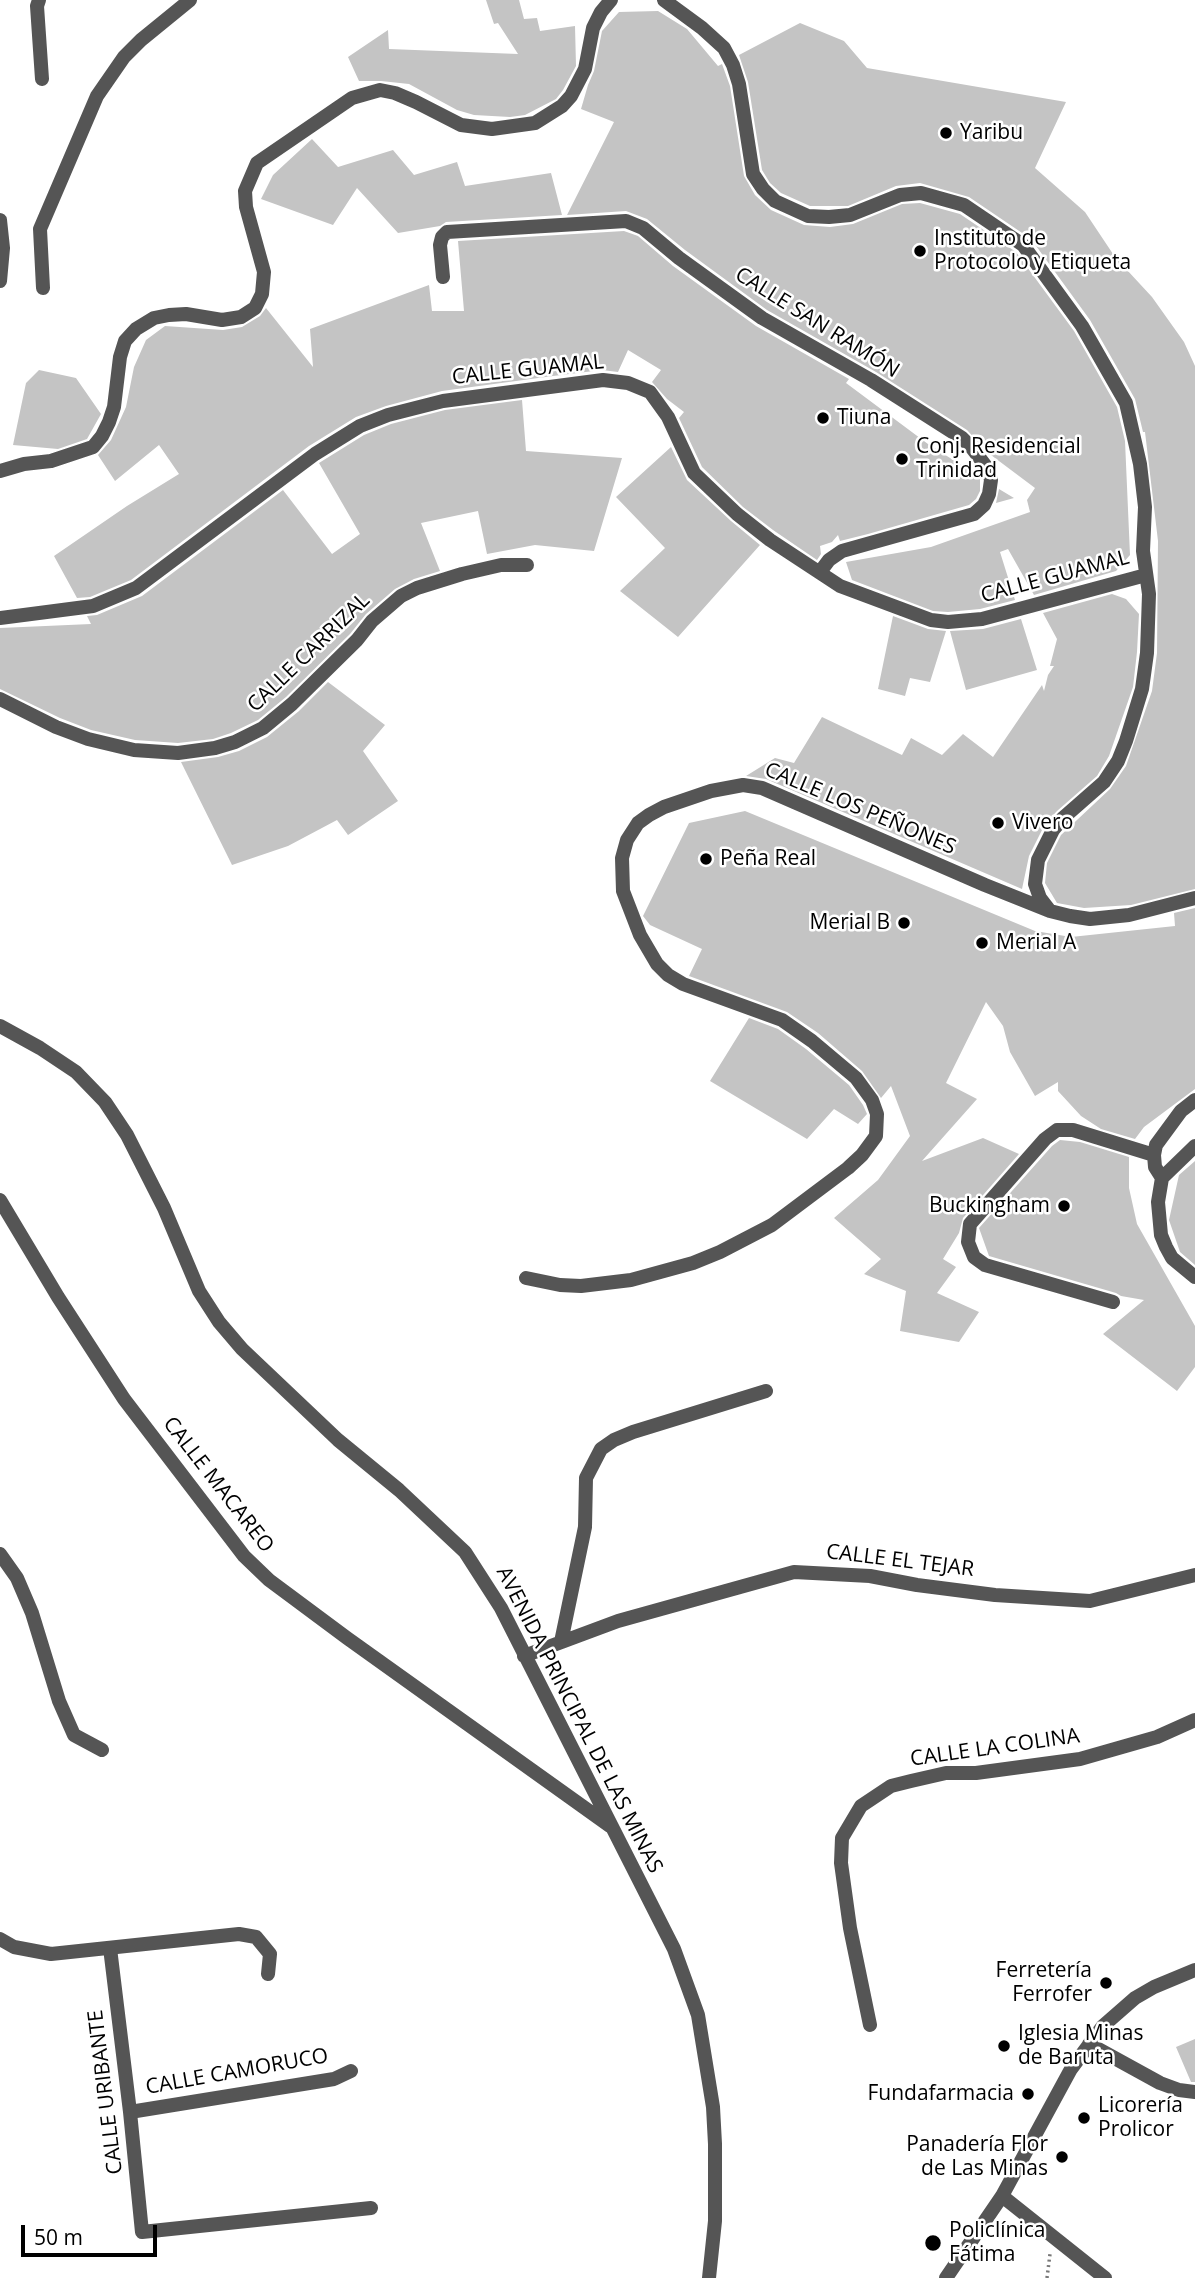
<!DOCTYPE html>
<meta charset="utf-8">
<style>
body{margin:0}
#map{position:relative;width:1195px;height:2278px;overflow:hidden;background:#fff;font-family:"Open Sans",sans-serif}
canvas{display:block}
.scale{position:absolute;left:21px;top:2225px;width:136px;height:32px;box-sizing:border-box;border:4px solid #000;border-top:0;padding-left:9px;font-size:21px;line-height:24px;white-space:nowrap;color:#000;-webkit-text-stroke:5px #fff;paint-order:stroke}
</style>
<div id="map">
<canvas width="1195" height="2278"></canvas>
<div class="scale">50 m</div>
</div>
<script>
const context = document.querySelector('canvas').getContext('2d');
context.lineJoin = 'round';
function fillPath(path, color) { context.fillStyle = color; context.fill(path, 'evenodd'); }
const poly = rows => new Path2D(rows.map(r => 'M' + r).join(''));
function strokePath(path, color, width, dash) { context.strokeStyle = color; context.lineWidth = width; context.lineCap = dash ? 'butt' : 'round'; context.setLineDash(dash || []); context.stroke(path); }
function label(font, color, halo, rows, align = 'center') {
  context.font = font + ' "Open Sans",sans-serif'; context.lineWidth = 5; context.setLineDash([]); context.textBaseline = 'middle'; context.strokeStyle = halo; context.fillStyle = color; for (const [text, x, y, turn = 0] of rows) {
    context.save(); context.translate(x, y); context.rotate((+turn || 0) * Math.PI / 180); context.textAlign = isNaN(turn) ? turn : align; if (halo) context.strokeText(text, 0, 0); context.fillText(text, 0, 0); context.restore();
  }
}
fillPath(poly([
 [486,0,519,0,524,19,537,18,540,31,575,26,576,66,563,90,556,99,525,115,510,117,474,115,457,110,409,84,381,81,359,81,348,57,388,30,389,49,518,54,498,23,494,24],
 [658,11,687,29,718,66,722,64,730,86,744,176,755,195,771,210,804,225,830,227,853,224,902,204,920,203,960,214,1016,252,1074,331,1117,407,1125,441,1130,555,1116,571,1034,595,1008,549,1000,552,1015,600,980,609,948,612,933,611,852,580,846,562,931,547,1030,512,1027,500,1035,488,987,452,967,430,876,372,767,310,685,250,647,219,626,211,567,215,614,122,581,109,588,85,594,71,602,31,619,12],
 [800,23,844,41,867,68,1066,102,1035,168,1085,212,1115,257,1152,297,1184,342,1195,366,1195,889,1131,905,1084,908,1057,903,1045,883,1047,863,1061,835,1110,789,1126,766,1152,691,1157,653,1158,541,1145,432,1143,432,1135,399,1090,320,1031,239,969,197,920,183,896,186,848,206,810,206,781,193,770,183,762,170,748,82,739,55],
 [312,139,338,167,393,150,414,175,457,162,465,186,551,173,562,215,446,222,440,226,398,233,357,188,333,225,261,199,273,175],
 [624,231,638,236,673,266,756,326,849,379,846,383,928,444,980,477,980,491,976,499,969,505,868,534,840,541,838,535,832,542,820,546,821,554,817,560,773,530,743,507,702,467,679,418,684,412,667,399,652,382,661,370,628,350,618,372,602,370,553,376,442,391,386,406,356,417,309,446,131,580,90,597,77,598,54,556,127,506,179,474,159,445,115,481,98,455,111,440,126,407,134,367,146,340,165,326,223,330,242,327,260,316,266,308,313,367,310,329,429,285,432,311,464,311,458,241],
 [39,370,76,378,101,414,87,439,58,449,13,445,26,383],
 [522,400,526,451,622,458,594,551,535,545,487,554,478,511,421,523,440,571,414,579,395,589,366,614,350,634,286,697,258,720,231,733,213,739,178,743,135,740,91,730,60,718,0,689,0,628,91,624,87,616,97,615,142,596,283,490,332,554,360,534,319,463,364,435,391,424,445,410],
 [671,447,687,480,731,521,760,545,678,637,620,591,665,548,616,497],
 [999,489,1014,498,996,503],
 [1112,594,1126,599,1139,614,1137,652,1133,687,1109,756,1097,776,1057,811,1045,824,1029,856,1022,889,766,779,746,776,775,758,794,763,822,717,902,755,911,738,942,755,963,734,993,757,1042,685,1044,691,1048,675,1054,666,1050,666,1057,639,1043,613],
 [893,616,928,629,946,631,930,682,910,678,905,696,878,689],
 [1021,619,1037,670,966,690,950,631,983,629],
 [328,682,385,725,363,751,398,801,348,835,337,820,288,846,232,865,181,762,218,757,239,751,267,737,299,711],
 [745,811,1035,931,1071,937,1175,926,1174,913,1195,908,1195,1089,1144,1127,1135,1139,1101,1129,1081,1116,1058,1091,1058,1082,1035,1096,1010,1052,1003,1026,986,1002,946,1083,977,1099,922,1161,983,1138,1019,1154,963,1218,959,1233,943,1259,956,1267,937,1293,979,1312,959,1342,900,1331,906,1291,864,1274,881,1259,834,1218,878,1180,910,1136,891,1086,881,1098,862,1071,818,1033,787,1012,689,976,702,949,650,925,643,916,689,823],
 [749,1018,778,1029,806,1049,849,1085,863,1105,867,1114,858,1124,834,1109,807,1139,710,1081],
 [1060,1140,1080,1142,1129,1157,1129,1188,1137,1224,1195,1326,1195,1367,1177,1391,1103,1334,1144,1300,1121,1296,1116,1293,989,1256,979,1228,1052,1146],
 [1195,1161,1195,1265,1180,1252,1169,1220,1179,1175],
 [1195,2039,1195,2082,1191,2082,1176,2047]
]), '#c4c4c4');
strokePath(poly([
 [1047,2278,1050,2254]
]), '#777', 3.5, [2, 3.5]);
strokePath(poly([
 [39,0,37,6,42,79],
 [664,0,702,28,724,48,733,65,739,84,753,174,763,189,775,201,808,216,829,217,850,215,900,195,921,193,964,205,1023,245,1082,326,1126,403,1140,464,1145,507,1143,551,1149,594,1147,653,1142,689,1126,741,1118,761,1104,782,1063,818,1053,830,1038,860,1035,884,1040,898,1050,911],
 [0,220,3,248,0,281],
 [443,277,440,245,442,237,447,232,626,221,643,228,679,258,762,318,871,380,962,438,972,448,988,469,991,480,989,494,984,505,974,514,842,551,829,560,820,572],
 [43,288,40,229,97,96,124,57,141,40,190,0],
 [0,471,24,464,51,461,93,447,102,436,109,422,114,407,120,357,125,341,136,329,154,318,169,315,186,314,222,320,241,317,255,308,262,294,264,272,246,207,245,191,257,163,352,98,380,90,395,93,416,102,461,125,492,129,535,123,562,106,571,96,585,69,593,28,601,12,611,0],
 [0,618,93,606,136,588,315,454,360,426,388,415,443,401,603,380,628,383,650,392,668,417,694,473,737,514,770,540,840,586,931,620,948,622,982,619,1146,575],
 [0,699,56,727,88,739,134,750,178,753,215,748,235,742,263,728,292,704,357,640,372,621,401,596,417,588,462,574,501,565,527,565],
 [0,1026,40,1048,76,1072,105,1102,127,1135,164,1208,199,1291,219,1322,242,1349,338,1440,399,1490,465,1552,501,1608,674,1949,698,2015,713,2107,715,2144,715,2221,709,2278],
 [1195,1146,1162,1178,1158,1202,1161,1235,1166,1247,1172,1258,1195,1277],
 [1162,1178,1155,1167,1154,1155,1156,1145,1181,1111,1195,1100],
 [0,1200,58,1297,124,1399,244,1556,269,1580,347,1638,610,1826],
 [526,1278,560,1285,581,1286,631,1280,693,1263,720,1252,772,1225,848,1168,862,1155,876,1136,877,1114,872,1100,856,1078,812,1041,782,1020,683,984,668,975,657,964,640,935,623,891,622,858,627,840,638,823,649,815,664,807,711,791,743,785,762,788,985,885,1050,911,1070,916,1090,919,1129,915,1195,898],
 [1113,1302,985,1265,974,1257,968,1242,970,1224,1045,1139,1057,1130,1073,1130,1154,1155],
 [0,1554,17,1578,32,1613,59,1701,74,1735,102,1750],
 [561,1642,585,1527,586,1478,601,1449,614,1440,633,1432,766,1391],
 [524,1656,618,1621,794,1572,870,1576,917,1585,995,1595,1090,1601,1195,1575],
 [0,1939,14,1947,51,1954,239,1934,256,1937,270,1954,268,1974],
 [110,1948,130,2112,142,2232,371,2208],
 [870,2025,850,1928,841,1863,842,1838,861,1806,891,1786,911,1781,946,1773,976,1773,1080,1759,1157,1737,1195,1720],
 [1089,2044,1160,2083,1179,2090,1195,2092],
 [130,2112,334,2079,351,2071],
 [1002,2196,1105,2278],
 [946,2278,1002,2196,1071,2069,1103,2026,1135,1998,1154,1987,1195,1970]
]), '#555', 14);
for (const [x, y, r, color] of [
 [946,133,7,"#000"],
 [920,251,7,"#000"],
 [823,418,7,"#000"],
 [902,459,7,"#000"],
 [998,823,7,"#000"],
 [706,859,7,"#000"],
 [904,923,7,"#000"],
 [982,943,7,"#000"],
 [1064,1206,7,"#000"],
 [1106,1983,7,"#000"],
 [1004,2046,7,"#000"],
 [1028,2094,7,"#000"],
 [1084,2118,7,"#000"],
 [1062,2157,7,"#000"],
 [933,2243,9,"#000"]
]) { const dot = new Path2D(); dot.arc(x, y, r, 0, 2 * Math.PI); context.fillStyle = color; context.fill(dot); strokePath(dot, '#fff', 2.5); }
label('21px', '#000', '#fff', [
 ["Yaribu",960,133],
 ["Instituto de",934,239],
 ["Protocolo y Etiqueta",934,263],
 ["Tiuna",837,418],
 ["Conj. Residencial",916,447],
 ["Trinidad",916,471],
 ["Vivero",1012,823],
 ["Peña Real",720,859],
 ["Merial B",890,923,"right"],
 ["Merial A",996,943],
 ["Buckingham",1050,1206,"right"],
 ["Ferretería",1092,1971,"right"],
 ["Ferrofer",1092,1995,"right"],
 ["Iglesia Minas",1018,2034],
 ["de Baruta",1018,2058],
 ["Fundafarmacia",1014,2094,"right"],
 ["Licorería",1098,2106],
 ["Prolicor",1098,2130],
 ["Panadería Flor",1048,2145,"right"],
 ["de Las Minas",1048,2169,"right"],
 ["Policlínica",949,2231],
 ["Fátima",949,2255]
], 'left');
label('21px', '#000', '#fff', [
 ["CALLE SAN RAMÓN",817,323,32],
 ["CALLE GUAMAL",528,370,-6],
 ["CALLE GUAMAL",1055,577,-15],
 ["CALLE CARRIZAL",309,653,-44],
 ["CALLE LOS PEÑONES",860,809,23],
 ["CALLE MACAREO",218,1485,52],
 ["CALLE EL TEJAR",900,1561,7],
 ["AVENIDA PRINCIPAL DE LAS MINAS",579,1720,63],
 ["CALLE LA COLINA",995,1748,-8],
 ["CALLE CAMORUCO",237,2072,-10],
 ["CALLE URIBANTE",106,2092,-97]
]);
</script>
